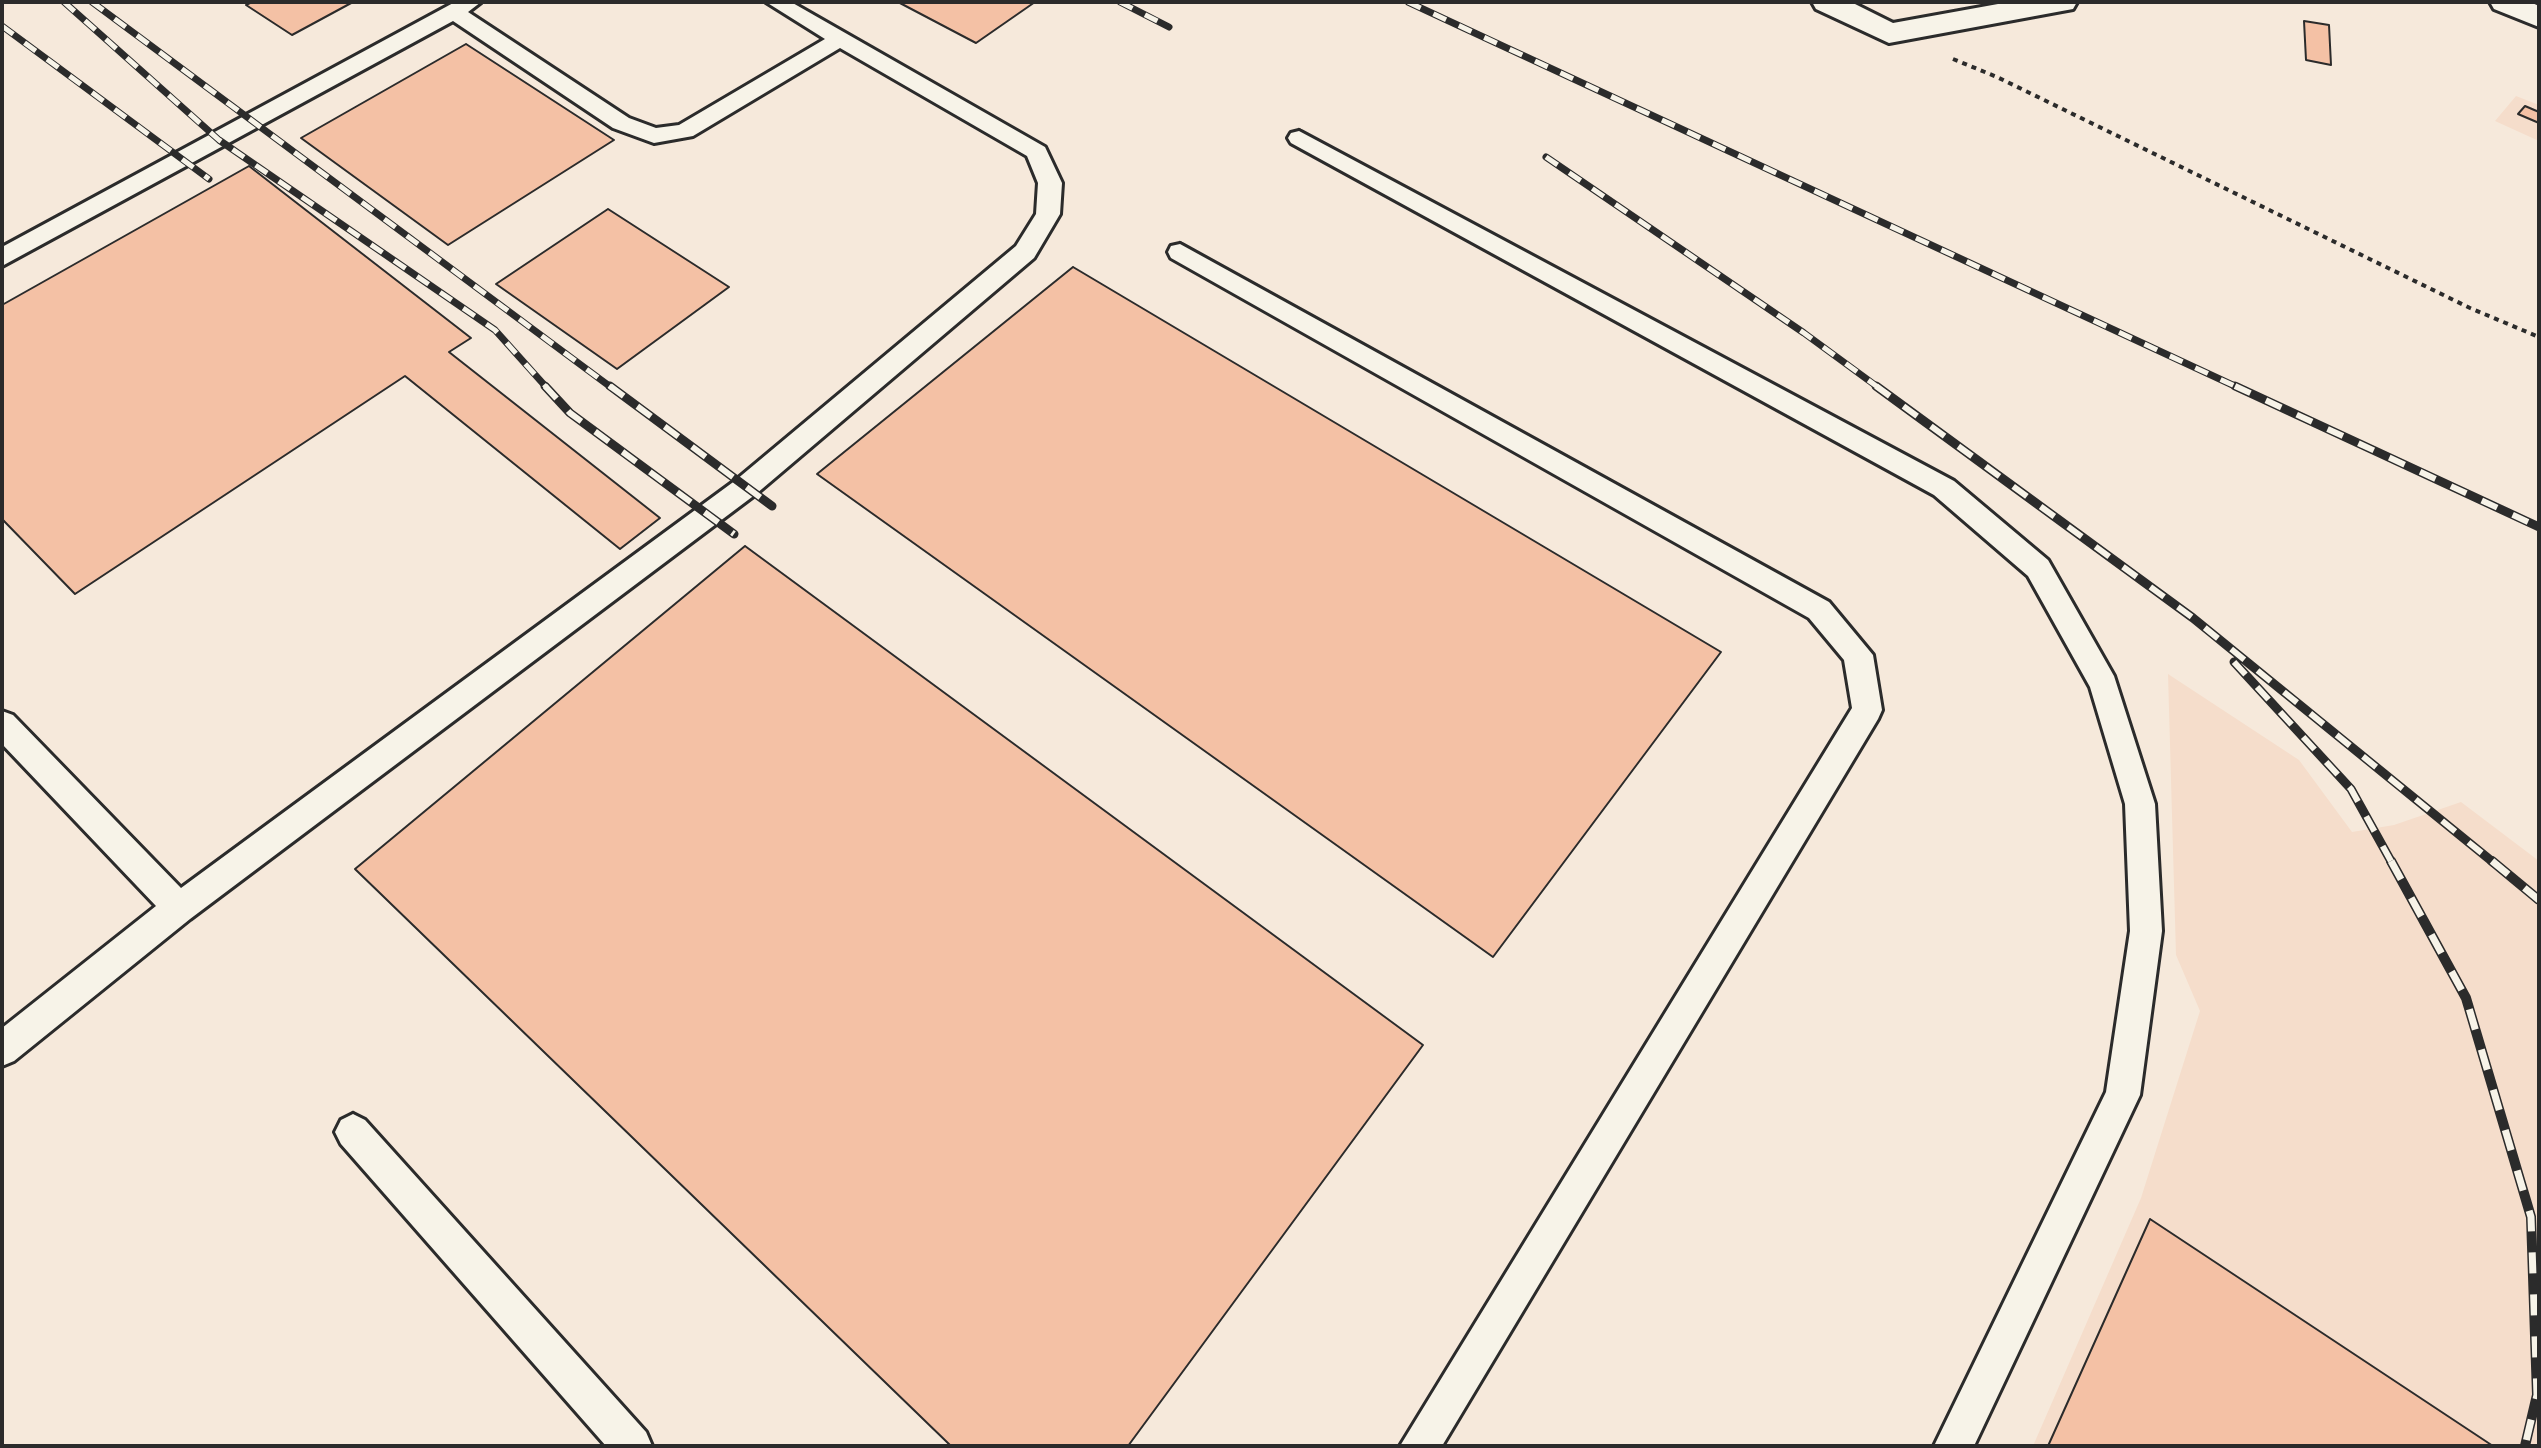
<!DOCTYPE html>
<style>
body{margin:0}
#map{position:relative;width:2541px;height:1448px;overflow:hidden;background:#f6e9db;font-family:"Playpen Sans",sans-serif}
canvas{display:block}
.frame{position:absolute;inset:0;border:4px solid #2b2b2b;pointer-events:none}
</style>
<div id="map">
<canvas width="2541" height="1448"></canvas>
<div class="frame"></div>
</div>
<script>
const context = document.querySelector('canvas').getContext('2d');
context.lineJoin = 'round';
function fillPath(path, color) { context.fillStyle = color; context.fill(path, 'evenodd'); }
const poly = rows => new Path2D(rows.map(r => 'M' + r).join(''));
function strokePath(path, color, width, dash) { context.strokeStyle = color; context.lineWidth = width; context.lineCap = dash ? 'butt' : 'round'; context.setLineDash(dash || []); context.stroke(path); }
fillPath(poly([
 [2516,96,2539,105,2539,141,2495,121],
 [2168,674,2299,760,2352,832,2394,825,2461,802,2539,861,2539,1446,2033,1446,2141,1198,2200,1011,2176,955]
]), '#f5ddcb');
const building = poly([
 [252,2,353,2,292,35,246,5,252,2],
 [898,2,1035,2,976,43,898,2],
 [2304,21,2329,25,2331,65,2306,60,2304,21],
 [466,44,614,140,448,245,301,138,466,44],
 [2525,106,2539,112,2539,123,2518,114,2525,106],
 [249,166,471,338,449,352,660,518,620,549,405,376,75,594,2,519,2,305,249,166],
 [608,209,729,287,617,369,496,284,608,209],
 [1073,267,1721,652,1493,957,817,474,1073,267],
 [745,546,1423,1045,1128,1446,951,1446,355,869,745,546],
 [2150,1219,2493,1446,2048,1446,2150,1219]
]);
fillPath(building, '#f4c1a5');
strokePath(building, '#2b2b2b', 2);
const lane = poly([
 [455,2,481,2,468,12,629,118,656,128,679,125,825,39,766,2,791,2,1045,147,1062,183,1060,214,1034,258,756,494,190,919,14,1061,2,1066,2,1028,156,906,2,744,2,711,13,715,181,888,736,480,1016,246,1036,214,1038,183,1027,156,840,48,693,136,654,143,613,128,453,21,2,266,2,247,455,2],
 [1299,131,1954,481,2048,560,2114,676,2155,804,2162,931,2140,1095,1974,1446,1934,1446,2106,1092,2130,931,2125,804,2090,687,2028,576,1934,495,1291,143,1288,138,1291,133,1299,131],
 [1180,244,1829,602,1873,655,1882,710,1878,719,1442,1446,1400,1446,1852,708,1844,660,1809,618,1171,258,1168,252,1171,246,1180,244],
 [353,1114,365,1120,646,1432,652,1446,606,1446,341,1144,335,1132,341,1120,353,1114]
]);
const street = poly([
 [1812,2,1851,2,1893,23,2009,2,2077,2,2073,9,2062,11,1889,43,1816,9,1812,2],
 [2490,2,2530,2,2539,6,2539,27,2494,9,2490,2]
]);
strokePath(lane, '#2b2b2b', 6);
strokePath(street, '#2b2b2b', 6);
strokePath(poly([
 [1953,59,1997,77,2470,308,2539,337]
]), '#2b2b2b', 4, [5, 5]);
fillPath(lane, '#f7f3e8');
fillPath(street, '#f7f3e8');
const railFar2 = poly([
 [64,2,219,140,495,330,547,388],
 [92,2,612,388],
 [1120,2,1169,27],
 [1408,2,2239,388],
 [2,26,209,179],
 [1546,157,1804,333,1879,388]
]);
const railFar1 = poly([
 [545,386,570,413,734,534],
 [610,386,772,506],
 [1876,386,2193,618,2494,863],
 [2235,386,2539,527],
 [2234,662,2351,789,2392,863]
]);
const rail = poly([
 [2391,861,2466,998,2531,1217,2537,1395,2525,1446],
 [2492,861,2539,900]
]);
strokePath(railFar2, '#2b2b2b', 7);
strokePath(railFar1, '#2b2b2b', 9);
strokePath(rail, '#2b2b2b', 10);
strokePath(railFar2, '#f7f3e8', 5, [14]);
strokePath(railFar1, '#f7f3e8', 6, [17]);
strokePath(rail, '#f7f3e8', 7, [21]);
</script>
